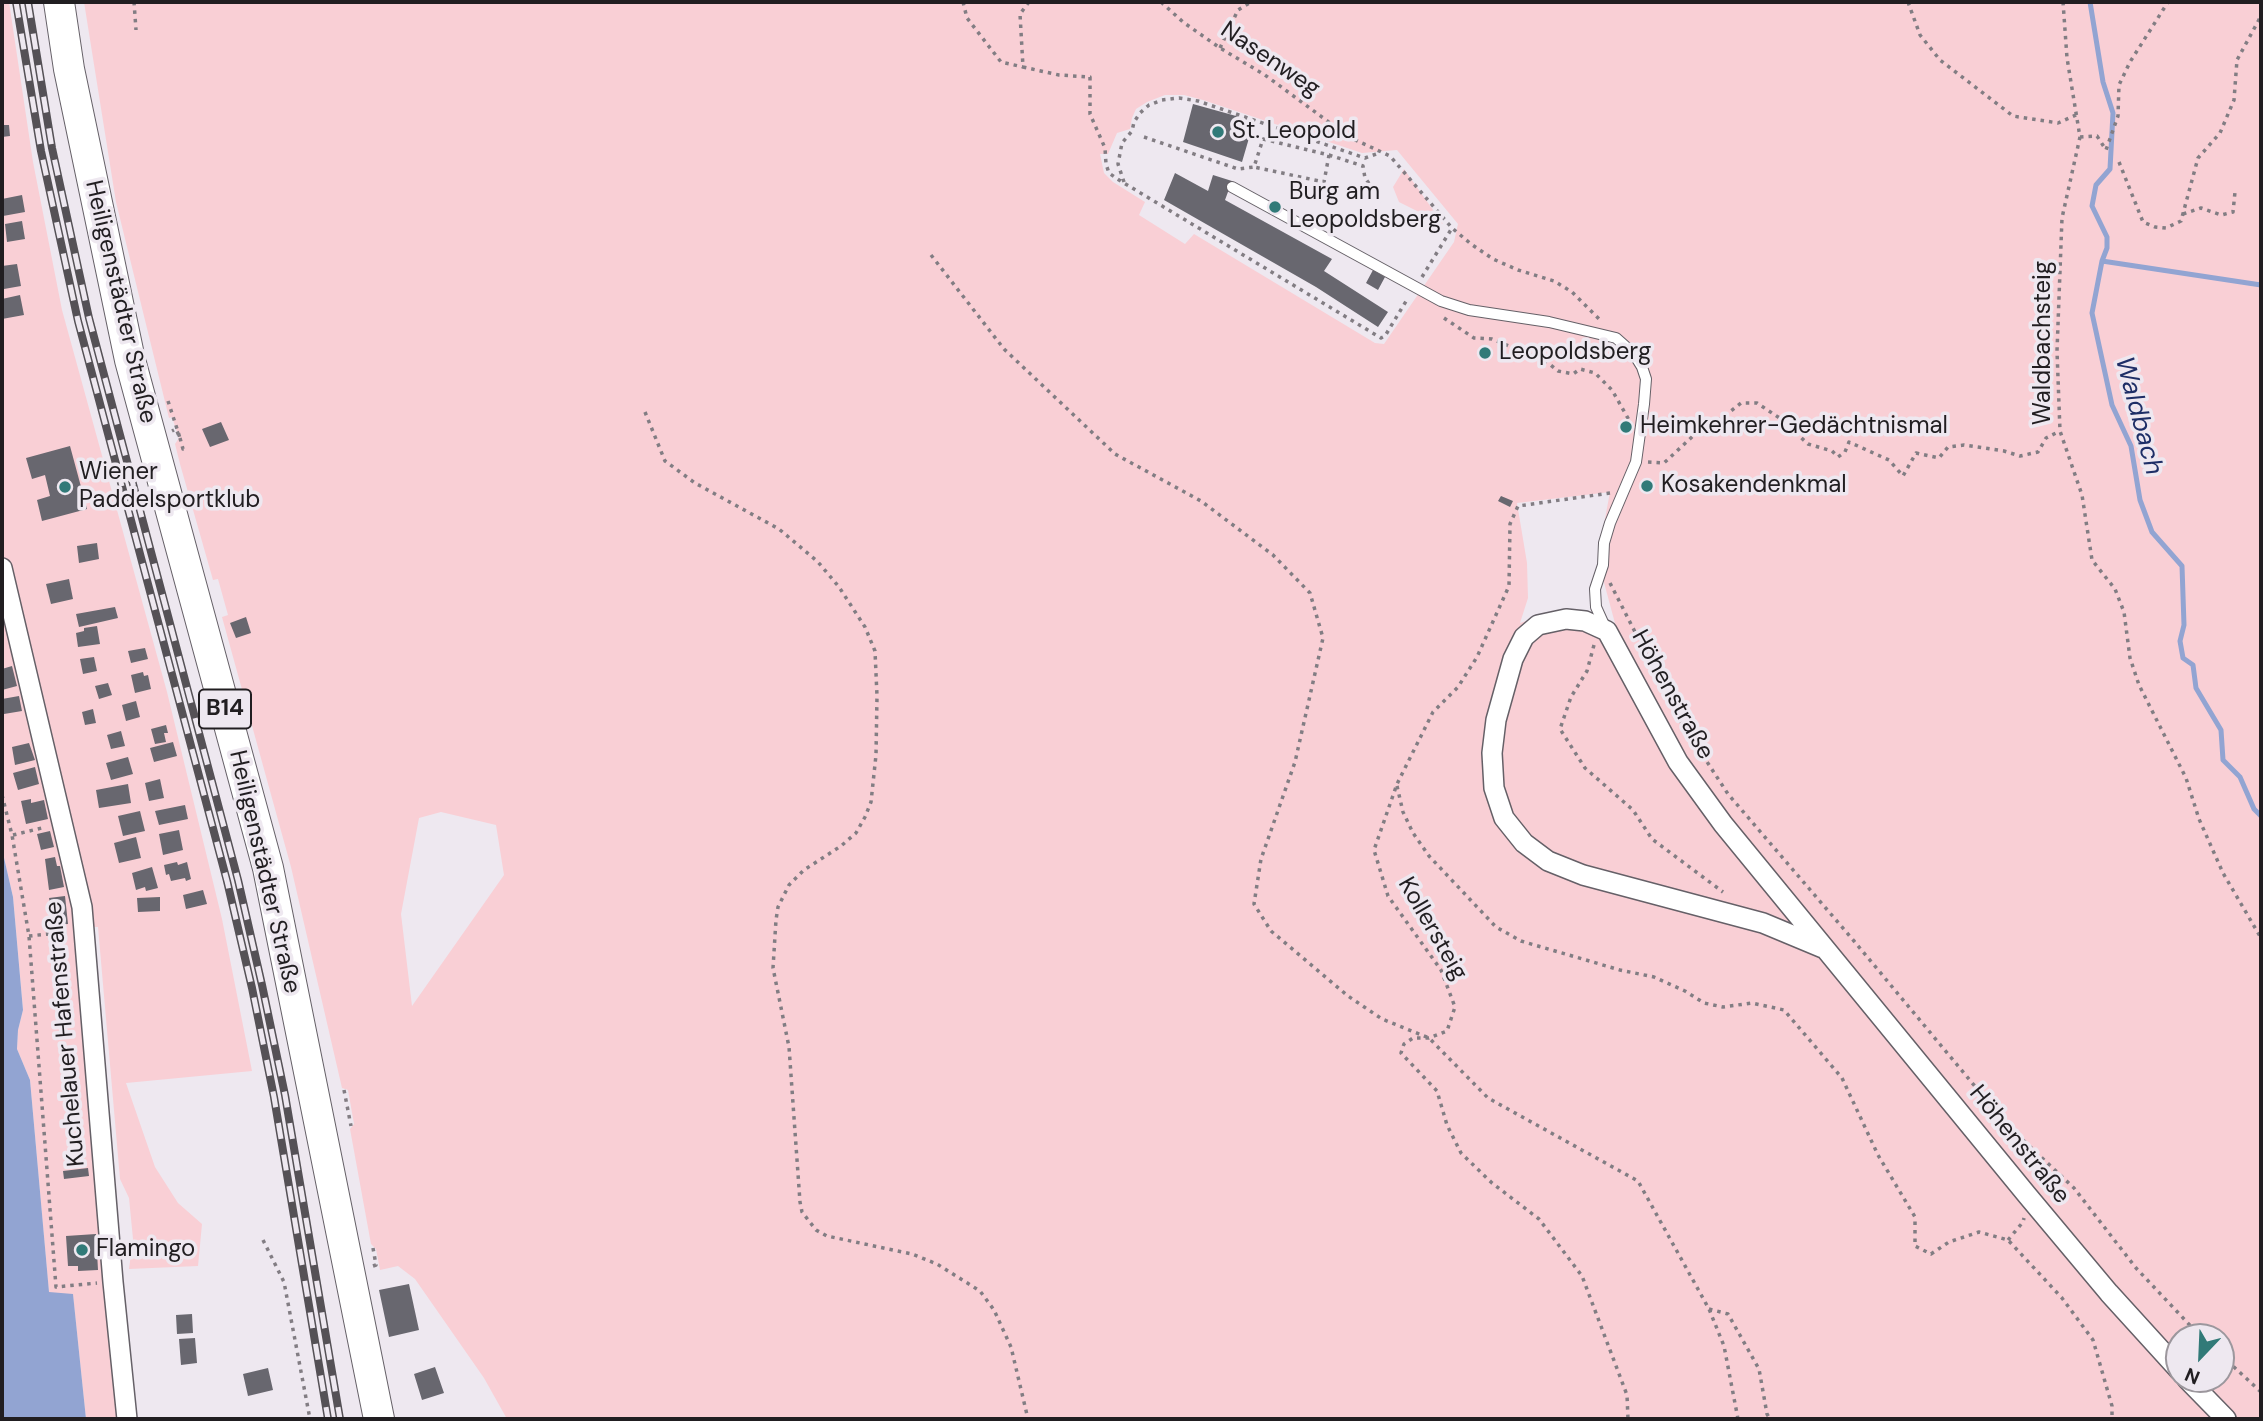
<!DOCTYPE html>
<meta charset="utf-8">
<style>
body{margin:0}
#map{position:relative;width:2263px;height:1421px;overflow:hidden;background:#eee8f0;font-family:"DM Sans",sans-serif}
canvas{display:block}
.frame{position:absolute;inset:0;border:4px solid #211e21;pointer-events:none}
.north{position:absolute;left:2165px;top:1323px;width:70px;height:70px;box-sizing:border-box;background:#eee8f0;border:2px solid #9c979d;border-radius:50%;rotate:203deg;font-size:19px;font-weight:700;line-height:28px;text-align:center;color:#211e21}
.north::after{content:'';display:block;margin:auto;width:24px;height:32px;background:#317a78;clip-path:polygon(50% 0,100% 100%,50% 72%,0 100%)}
</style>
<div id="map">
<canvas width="2263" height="1421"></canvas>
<div class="frame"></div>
<div class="north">N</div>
</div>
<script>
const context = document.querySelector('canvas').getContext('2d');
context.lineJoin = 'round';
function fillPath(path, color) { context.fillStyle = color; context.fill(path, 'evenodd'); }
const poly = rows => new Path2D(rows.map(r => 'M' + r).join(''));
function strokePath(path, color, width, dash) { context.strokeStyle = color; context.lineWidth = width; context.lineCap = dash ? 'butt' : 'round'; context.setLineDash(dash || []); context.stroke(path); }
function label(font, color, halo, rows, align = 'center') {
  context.font = font + ' "DM Sans",sans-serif'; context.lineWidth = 7; context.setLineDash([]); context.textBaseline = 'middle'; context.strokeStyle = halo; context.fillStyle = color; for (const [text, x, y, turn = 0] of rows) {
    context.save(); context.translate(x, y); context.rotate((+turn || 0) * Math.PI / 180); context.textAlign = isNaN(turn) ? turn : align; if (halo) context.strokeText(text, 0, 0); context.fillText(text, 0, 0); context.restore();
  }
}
fillPath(poly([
 [2,2,9,2,33,162,62,310,167,692,222,919,252,1071,126,1083,155,1167,178,1203,202,1224,198,1266,129,1269,133,1239,129,1198,120,1179,98,927,73,927,117,1419,86,1419,73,1295,49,1293,30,1080,17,1049,18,1030,23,1010,13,897,2,849],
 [84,2,2261,2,2261,1419,507,1419,484,1378,415,1279,398,1266,380,1270,376,1249,371,1244,350,1129,354,1124,348,1090,342,1088,291,867,222,617,228,615,218,579,213,580,180,464,175,444,179,438,172,417,169,418,116,202],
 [1165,95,1184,95,1203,100,1362,153,1397,150,1458,224,1454,242,1384,344,1375,343,1194,234,1185,244,1139,215,1145,202,1113,182,1104,173,1100,154,1108,154,1117,133,1130,129,1132,118,1136,109,1147,102],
 [1610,492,1599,551,1599,564,1616,627,1532,619,1520,623,1528,598,1527,563,1517,503],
 [441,812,496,825,504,875,412,1006,401,914,419,818],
 [2179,1337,2221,1337,2221,1379,2179,1379],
 [1404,169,1443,224,1399,202,1393,187]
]), '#f9cfd5');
fillPath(poly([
 [2,849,13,897,23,1010,18,1030,17,1049,30,1080,49,1292,73,1294,86,1419,2,1419]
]), '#92a4d2');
strokePath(poly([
 [2090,2,2103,82,2113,113,2110,169,2096,185,2092,206,2107,237,2107,248,2102,261,2092,313,2112,405,2131,446,2140,500,2152,532,2182,566,2184,625,2180,641,2183,658,2193,665,2196,688,2221,730,2223,760,2240,777,2254,809,2261,816],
 [2102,261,2261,285]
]), '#92a4d2', 5);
fillPath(poly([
 [1193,104,1254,121,1242,162,1183,142],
 [2,118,4,125,9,125,10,136,2,137],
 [1175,173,1208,191,1213,175,1232,181,1225,200,1332,259,1324,271,1388,312,1378,327,1316,287,1164,200],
 [22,195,25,212,3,216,2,199],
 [22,221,25,239,7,242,5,224],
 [17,264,21,286,4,289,2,266],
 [1373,270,1385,277,1378,290,1366,283],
 [20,295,24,315,2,319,2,299],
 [221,422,229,440,210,447,202,429],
 [70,446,87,509,42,521,37,500,50,496,45,475,32,479,26,458],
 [1501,496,1513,501,1510,507,1498,501],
 [97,543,99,559,79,563,77,546],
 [69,579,73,599,51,604,46,584],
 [115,607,118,618,79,627,76,614],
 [246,617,251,633,236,638,230,623],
 [97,626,100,644,78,647,76,633,84,631,84,628],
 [145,648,148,659,131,663,128,651],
 [94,657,97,671,83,674,80,659],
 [12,666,17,686,2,690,2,669],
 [143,672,144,676,148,675,151,689,135,693,131,675],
 [108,683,112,695,99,699,95,686],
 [19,696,22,711,4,714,2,699],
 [136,701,140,717,126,721,122,705],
 [93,709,96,723,85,725,82,712],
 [166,725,168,733,164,733,166,742,155,744,151,729],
 [121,731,125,746,111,749,107,735],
 [173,742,177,756,154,762,150,748],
 [29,743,35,760,15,765,12,747],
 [128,757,133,774,111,780,106,763],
 [35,767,39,784,18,790,13,773],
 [160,779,164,798,149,801,145,783],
 [128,784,131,803,99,808,96,790],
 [31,799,31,803,44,800,48,819,26,824,21,801],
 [185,805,188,819,159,825,155,811],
 [140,811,145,831,123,836,118,816],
 [179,830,183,850,163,855,159,834],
 [50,831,54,847,41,850,37,834],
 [136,837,141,858,119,863,114,843],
 [55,857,57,866,60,866,64,887,49,890,45,859],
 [177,862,178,865,187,862,191,879,186,881,185,878,171,881,169,874,166,875,164,865],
 [152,867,158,888,146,891,145,887,136,890,132,873],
 [203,890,207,904,186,909,183,895],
 [65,896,68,924,54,925,49,898],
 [160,897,160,911,138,912,137,898],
 [88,1168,89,1176,64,1179,63,1171],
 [96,1234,98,1270,78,1271,78,1266,68,1266,66,1236],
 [409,1284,419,1330,389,1337,379,1290],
 [192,1314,193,1333,177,1334,176,1315],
 [195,1338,197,1363,181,1365,179,1339],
 [435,1367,444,1393,422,1400,414,1374],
 [268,1368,273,1390,248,1396,243,1374]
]), '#68676f');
const service = poly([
 [1232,187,1441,301,1469,310,1549,322,1616,338,1634,354,1642,367,1646,379,1644,404,1636,462,1610,523,1604,543,1603,565,1595,589,1596,607,1605,627]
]);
const minor = poly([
 [2,568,82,907,113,1282,127,1419],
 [1823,948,1763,923,1583,875,1548,861,1524,843,1504,818,1494,788,1492,753,1496,720,1513,659,1524,637,1538,625,1566,619,1585,621,1607,631,1678,762,1723,824,2027,1195,2109,1293,2179,1370],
 [2187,1379,2226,1419]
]);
const primary = poly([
 [59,2,69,69,130,360,268,868,379,1419]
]);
strokePath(service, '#656067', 12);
strokePath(minor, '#656067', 22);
strokePath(primary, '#656067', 32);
strokePath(poly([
 [134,2,136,30],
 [963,2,967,18,1001,62,1023,67],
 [1029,2,1020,14,1023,67,1059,75,1090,77,1090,114,1105,148,1106,164,1109,173,1119,180,1381,338,1385,336,1408,298],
 [1161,2,1183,22,1220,48,1265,75,1349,137,1390,156,1452,228,1471,244,1493,259,1518,270,1554,281,1572,292,1601,321],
 [1908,2,1920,35,1940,60,2013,116,2058,123,2078,114],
 [2063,2,2067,58,2080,137,2062,218,2057,351,2060,431,2082,495,2092,560,2115,589,2124,612,2130,658,2139,685,2186,778,2199,819,2223,873,2261,938],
 [1220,48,1238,10,1251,2],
 [1144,137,1238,169,1254,167,1263,139,1329,155,1324,182,1254,167],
 [2080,137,2097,136,2106,150,2118,116,2119,85,2130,62,2168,2],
 [1329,155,1363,166,1365,178,1371,186],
 [2119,162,2143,222,2155,227,2166,228,2181,221,2198,158,2220,133,2234,100,2237,60,2261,16],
 [1124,182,1118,164,1122,143,1132,131,1134,122,1140,113,1149,105,1162,100,1179,98,1198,101,1365,158,1379,153],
 [2183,214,2201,208,2221,215,2233,212,2235,192],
 [931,255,1004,349,1115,454,1201,501,1273,555,1310,593,1323,638,1295,762,1261,859,1254,904,1271,931,1348,996,1382,1019,1429,1038,1488,1098,1638,1181,1709,1309,1724,1346,1738,1419],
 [1422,277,1452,228],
 [1444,318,1474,338,1492,339,1547,362,1558,371,1573,374,1580,369,1595,373,1612,390,1629,420],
 [168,401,180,438,176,429,172,431],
 [645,412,665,461,695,483,779,529,818,562,839,587,865,627,875,651,877,696,876,755,871,802,865,817,856,833,841,846,804,870,789,885,778,907,776,920,773,968,789,1047,800,1202,802,1212,816,1230,827,1236,912,1254,937,1264,980,1291,994,1310,1011,1347,1028,1419],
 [180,438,183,449,188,448],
 [1648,462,1664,463,1693,436,1708,429,1741,403,1757,403,1781,419,1808,444,1832,451,1838,457,1845,452,1849,442,1889,460,1903,476,1916,453,1939,458,1948,447,1964,445,2004,451,2020,456,2038,452,2046,438,2060,431],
 [1610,493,1518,506,1510,524,1509,586,1477,657,1458,687,1433,712,1397,784,1374,850,1388,896,1441,970,1455,1007,1447,1031,1429,1038,1413,1038,1404,1044,1401,1053,1437,1091,1447,1125,1461,1153,1492,1183,1539,1219,1582,1276,1627,1395,1628,1419],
 [1610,583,1681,722,1728,794,1854,941,2008,1126,2074,1188,2136,1268,2201,1337],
 [1594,645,1587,671,1571,697,1560,729,1585,768,1633,810,1652,839,1723,892],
 [1397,786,1403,812,1413,833,1429,856,1496,927,1521,941,1620,970,1654,977,1685,991,1704,1003,1723,1007,1752,1003,1784,1010,1842,1078,1878,1155,1915,1217,1915,1246,1931,1254,1949,1242,1979,1232,2008,1240,2062,1298,2093,1340,2112,1406,2112,1419],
 [2,795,12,835,29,936,56,1287,97,1283],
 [13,835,46,827],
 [29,936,68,932],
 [344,1090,351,1126],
 [263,1240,284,1282,310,1419],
 [2008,1240,2023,1222,2024,1218],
 [373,1266,376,1265,373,1248],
 [1709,1309,1728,1314,1759,1369,1767,1414,1770,1419],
 [2221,1355,2261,1392]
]), '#827d83', 3.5, [3.5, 5]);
strokePath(service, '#fff', 10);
strokePath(minor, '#fff', 19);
strokePath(primary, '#fff', 30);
const rail = poly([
 [16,2,41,151,78,321,227,881,252,988,274,1097,328,1419],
 [28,2,52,148,89,318,238,880,262,985,285,1095,340,1419]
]);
strokePath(rail, '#555156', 8);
strokePath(rail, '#eee8f0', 5, [16]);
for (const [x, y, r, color] of [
 [1218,132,7,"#317a78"],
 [1275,207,7,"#317a78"],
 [1485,353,7,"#317a78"],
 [1626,427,7,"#317a78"],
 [1647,486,7,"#317a78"],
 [65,487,7,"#317a78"],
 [82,1250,7,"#317a78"]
]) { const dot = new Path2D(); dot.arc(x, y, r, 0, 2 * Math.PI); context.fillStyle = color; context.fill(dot); strokePath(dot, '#eee8f0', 2.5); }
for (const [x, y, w] of [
 [225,709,52]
]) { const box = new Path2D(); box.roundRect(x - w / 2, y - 19.5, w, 39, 5); context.fillStyle = '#eee8f0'; context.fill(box); strokePath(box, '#211e21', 2); }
label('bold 23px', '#211e21', null, [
 ["B14",225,709]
]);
label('24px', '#211e21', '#eee8f0', [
 ["Nasenweg",1270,60,34],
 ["Heiligenstädter Straße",120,302,77],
 ["Waldbachsteig",2044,343,-90],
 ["Höhenstraße",1672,695,61],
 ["Heiligenstädter Straße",264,872,77],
 ["Kollersteig",1432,929,60],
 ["Kuchelauer Hafenstraße",66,1034,-95],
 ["Höhenstraße",2019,1145,51]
]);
label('24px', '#211e21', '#eee8f0', [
 ["St. Leopold",1232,132],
 ["Burg am",1289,193],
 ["Leopoldsberg",1289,221],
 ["Leopoldsberg",1499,353],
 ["Heimkehrer-Gedächtnismal",1640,427],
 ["Wiener",79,473],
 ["Paddelsportklub",79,501],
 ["Kosakendenkmal",1661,486],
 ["Flamingo",96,1250]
], 'left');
label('italic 26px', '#1e2e66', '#eee8f0', [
 ["Waldbach",2138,416,75]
]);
</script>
